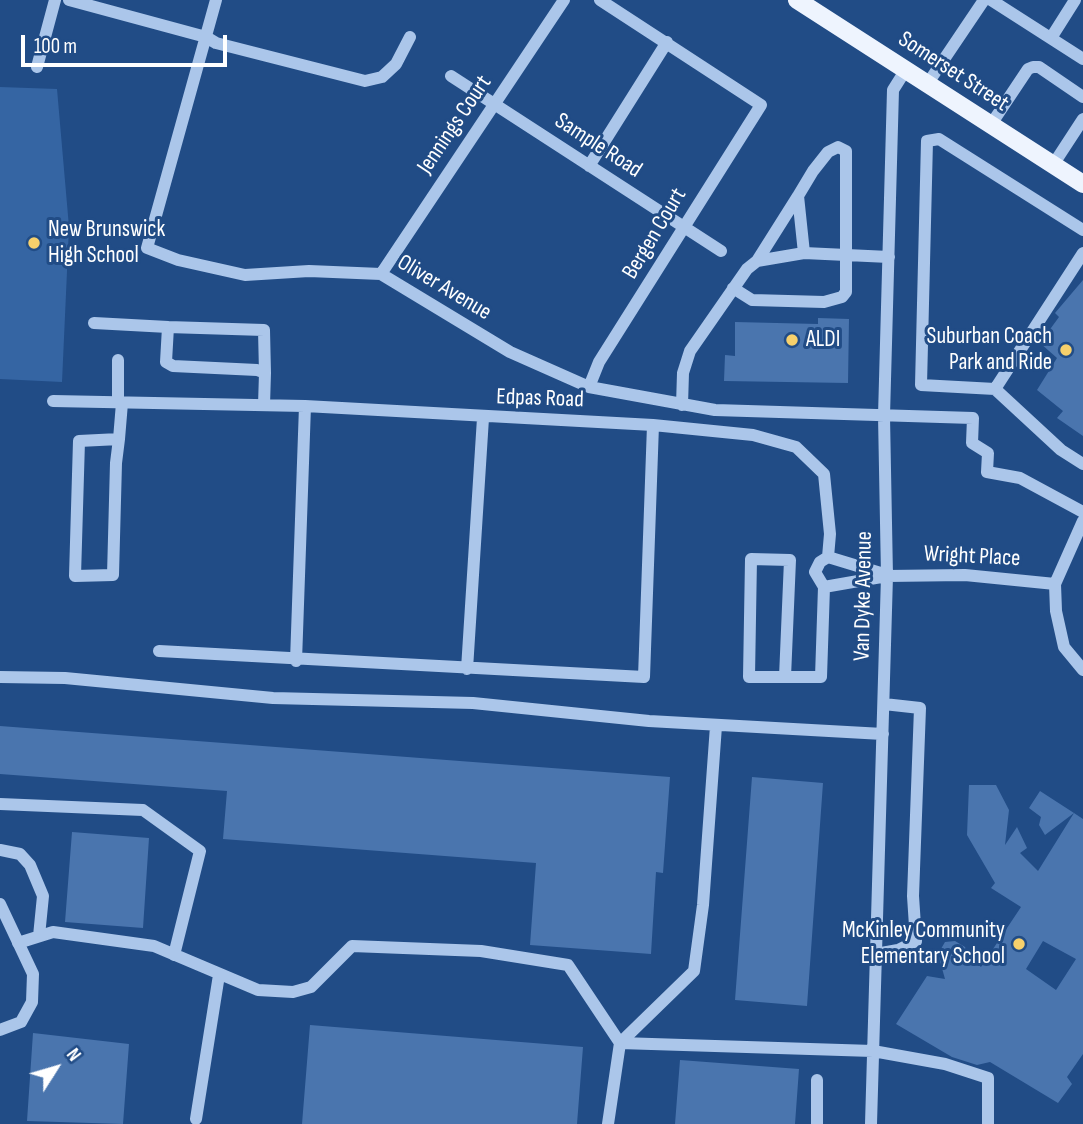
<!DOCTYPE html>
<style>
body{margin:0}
#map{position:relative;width:1083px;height:1124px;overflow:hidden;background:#214c86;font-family:"Sofia Sans Condensed",sans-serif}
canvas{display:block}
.north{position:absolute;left:21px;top:1033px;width:70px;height:70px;-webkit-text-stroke:5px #214c86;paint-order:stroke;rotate:53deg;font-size:19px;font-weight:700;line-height:28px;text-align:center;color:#fff}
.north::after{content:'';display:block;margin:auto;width:24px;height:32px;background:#fff;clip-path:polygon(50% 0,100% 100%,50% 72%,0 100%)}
.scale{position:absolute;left:21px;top:35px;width:206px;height:32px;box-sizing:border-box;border:4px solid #fff;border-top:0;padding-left:9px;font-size:21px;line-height:24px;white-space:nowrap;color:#fff;-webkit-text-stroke:5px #214c86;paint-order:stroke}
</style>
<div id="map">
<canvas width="1083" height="1124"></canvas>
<div class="north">N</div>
<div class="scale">100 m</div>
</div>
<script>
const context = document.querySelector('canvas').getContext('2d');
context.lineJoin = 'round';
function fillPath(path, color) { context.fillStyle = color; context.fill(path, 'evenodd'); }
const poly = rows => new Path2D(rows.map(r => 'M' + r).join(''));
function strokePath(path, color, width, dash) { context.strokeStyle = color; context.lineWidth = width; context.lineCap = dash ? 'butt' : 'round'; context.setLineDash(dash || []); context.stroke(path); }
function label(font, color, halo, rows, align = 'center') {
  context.font = font + ' "Sofia Sans Condensed",sans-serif'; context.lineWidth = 6; context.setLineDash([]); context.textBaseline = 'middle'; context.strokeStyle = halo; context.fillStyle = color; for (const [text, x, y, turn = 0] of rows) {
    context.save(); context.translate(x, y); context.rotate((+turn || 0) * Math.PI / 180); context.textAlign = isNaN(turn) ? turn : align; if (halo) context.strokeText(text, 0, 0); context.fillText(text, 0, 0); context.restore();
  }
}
fillPath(poly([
 [0,87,57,89,69,227,62,382,0,379]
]), '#3565a3');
fillPath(poly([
 [1083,280,1083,436,1057,418,1063,411,1037,390,1057,358,1040,343,1059,317,1055,313],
 [818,318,849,319,848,383,724,381,725,355,735,356,735,322,818,324],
 [0,726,670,777,663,873,656,872,651,954,530,945,536,863,223,839,227,791,0,774],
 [752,777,823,783,807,1006,735,1000],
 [969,785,996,785,1009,810,1005,845,1017,827,1027,848,1020,853,1038,871,1074,813,1083,819,1083,1054,1067,1077,1072,1084,1058,1103,990,1062,977,1065,952,1057,896,1024,927,976,945,979,938,954,945,942,955,941,965,947,969,957,981,967,1021,907,991,888,995,883,967,835],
 [1043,941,1076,959,1056,990,1026,969],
 [1040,791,1074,813,1045,835,1039,825,1041,817,1029,808],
 [72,832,149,838,143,928,65,922],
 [310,1025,583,1047,577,1124,302,1124],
 [33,1033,129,1044,123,1124,27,1121],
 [680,1060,799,1069,795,1124,675,1124]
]), '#4a75ae');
strokePath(poly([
 [69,0,206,37,216,43,365,81,382,77,396,64,410,37],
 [216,0,147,248,178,260,245,275,309,271,381,274,510,352,589,387,715,410,973,418,972,443,988,453,987,472,1020,478,1083,512],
 [991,0,1083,59],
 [1051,38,1075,0],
 [37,67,55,0],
 [451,76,721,251],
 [926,86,984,0],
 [990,126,1028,69,1033,67,1039,67,1083,97],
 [1053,165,1083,119],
 [589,166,667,42],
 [1083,230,939,139,927,141,921,385,995,389,1061,450,1083,464],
 [757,261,798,196],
 [381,274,564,0],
 [733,288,752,300,824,302,842,297,846,292,846,151,838,147,828,152,813,171,798,196,804,253],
 [94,323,168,327,166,362,173,366,257,370,265,373,264,405],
 [168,327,264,330,265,373],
 [589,387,599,362,761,105,600,0],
 [995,389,1083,253],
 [53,401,305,406,653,425,753,435,796,447,824,474,830,534,828,557],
 [118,403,118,360],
 [682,405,683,373,690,351,747,269,757,261,804,253,889,257],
 [119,439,79,441,75,576,113,575,116,463,119,439,122,403],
 [1083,521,1055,584,1056,611,1064,647,1083,670],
 [828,557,820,562,815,572,824,587,887,576,965,575,1055,584],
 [828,557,884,574],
 [159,651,644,677,653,425],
 [296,661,305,406],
 [467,669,483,418],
 [0,677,65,678,273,698,473,703,649,721,883,734],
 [785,677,790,560,751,559,749,677,821,677,824,587],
 [0,804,143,810,200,851,174,955],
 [0,850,20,854,30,865,43,896,39,936],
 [0,904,33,974,32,1002,21,1022,0,1030],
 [18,943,53,932,154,946,258,990,293,992,311,987,352,946,481,951,568,965,620,1043,608,1124],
 [876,954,898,950,916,941,913,896,920,708,884,704],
 [620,1043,873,1051,945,1064,988,1078,988,1124],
 [620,1043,694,971,703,905,716,726],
 [196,1119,219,975],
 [817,1124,817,1080],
 [871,1124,887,576,884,416,893,90,905,71]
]), '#abc6ea', 12);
strokePath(poly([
 [797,0,1083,184]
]), '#eef4fe', 18);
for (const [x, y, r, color] of [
 [34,243,7,"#f6d06c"],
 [792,340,7,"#f6d06c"],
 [1066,350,7,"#f6d06c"],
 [1019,944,7,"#f6d06c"]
]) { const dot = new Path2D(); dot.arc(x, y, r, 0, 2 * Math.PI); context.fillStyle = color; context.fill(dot); strokePath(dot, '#214c86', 2.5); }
label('23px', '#fff', '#214c86', [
 ["Somerset Street",953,72,33],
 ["Jennings Court",455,125,-56],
 ["Sample Road",598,146,33],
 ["Bergen Court",655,234,-59],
 ["Oliver Avenue",444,288,31],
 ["Edpas Road",540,399,2],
 ["Wright Place",972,557,3],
 ["Van Dyke Avenue",864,596,-89]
]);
label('23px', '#fff', '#214c86', [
 ["New Brunswick",48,230],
 ["High School",48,256],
 ["Suburban Coach",1052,337,"right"],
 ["Park and Ride",1052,363,"right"],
 ["ALDI",806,340],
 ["McKinley Community",1005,931,"right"],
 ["Elementary School",1005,957,"right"]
], 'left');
</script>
